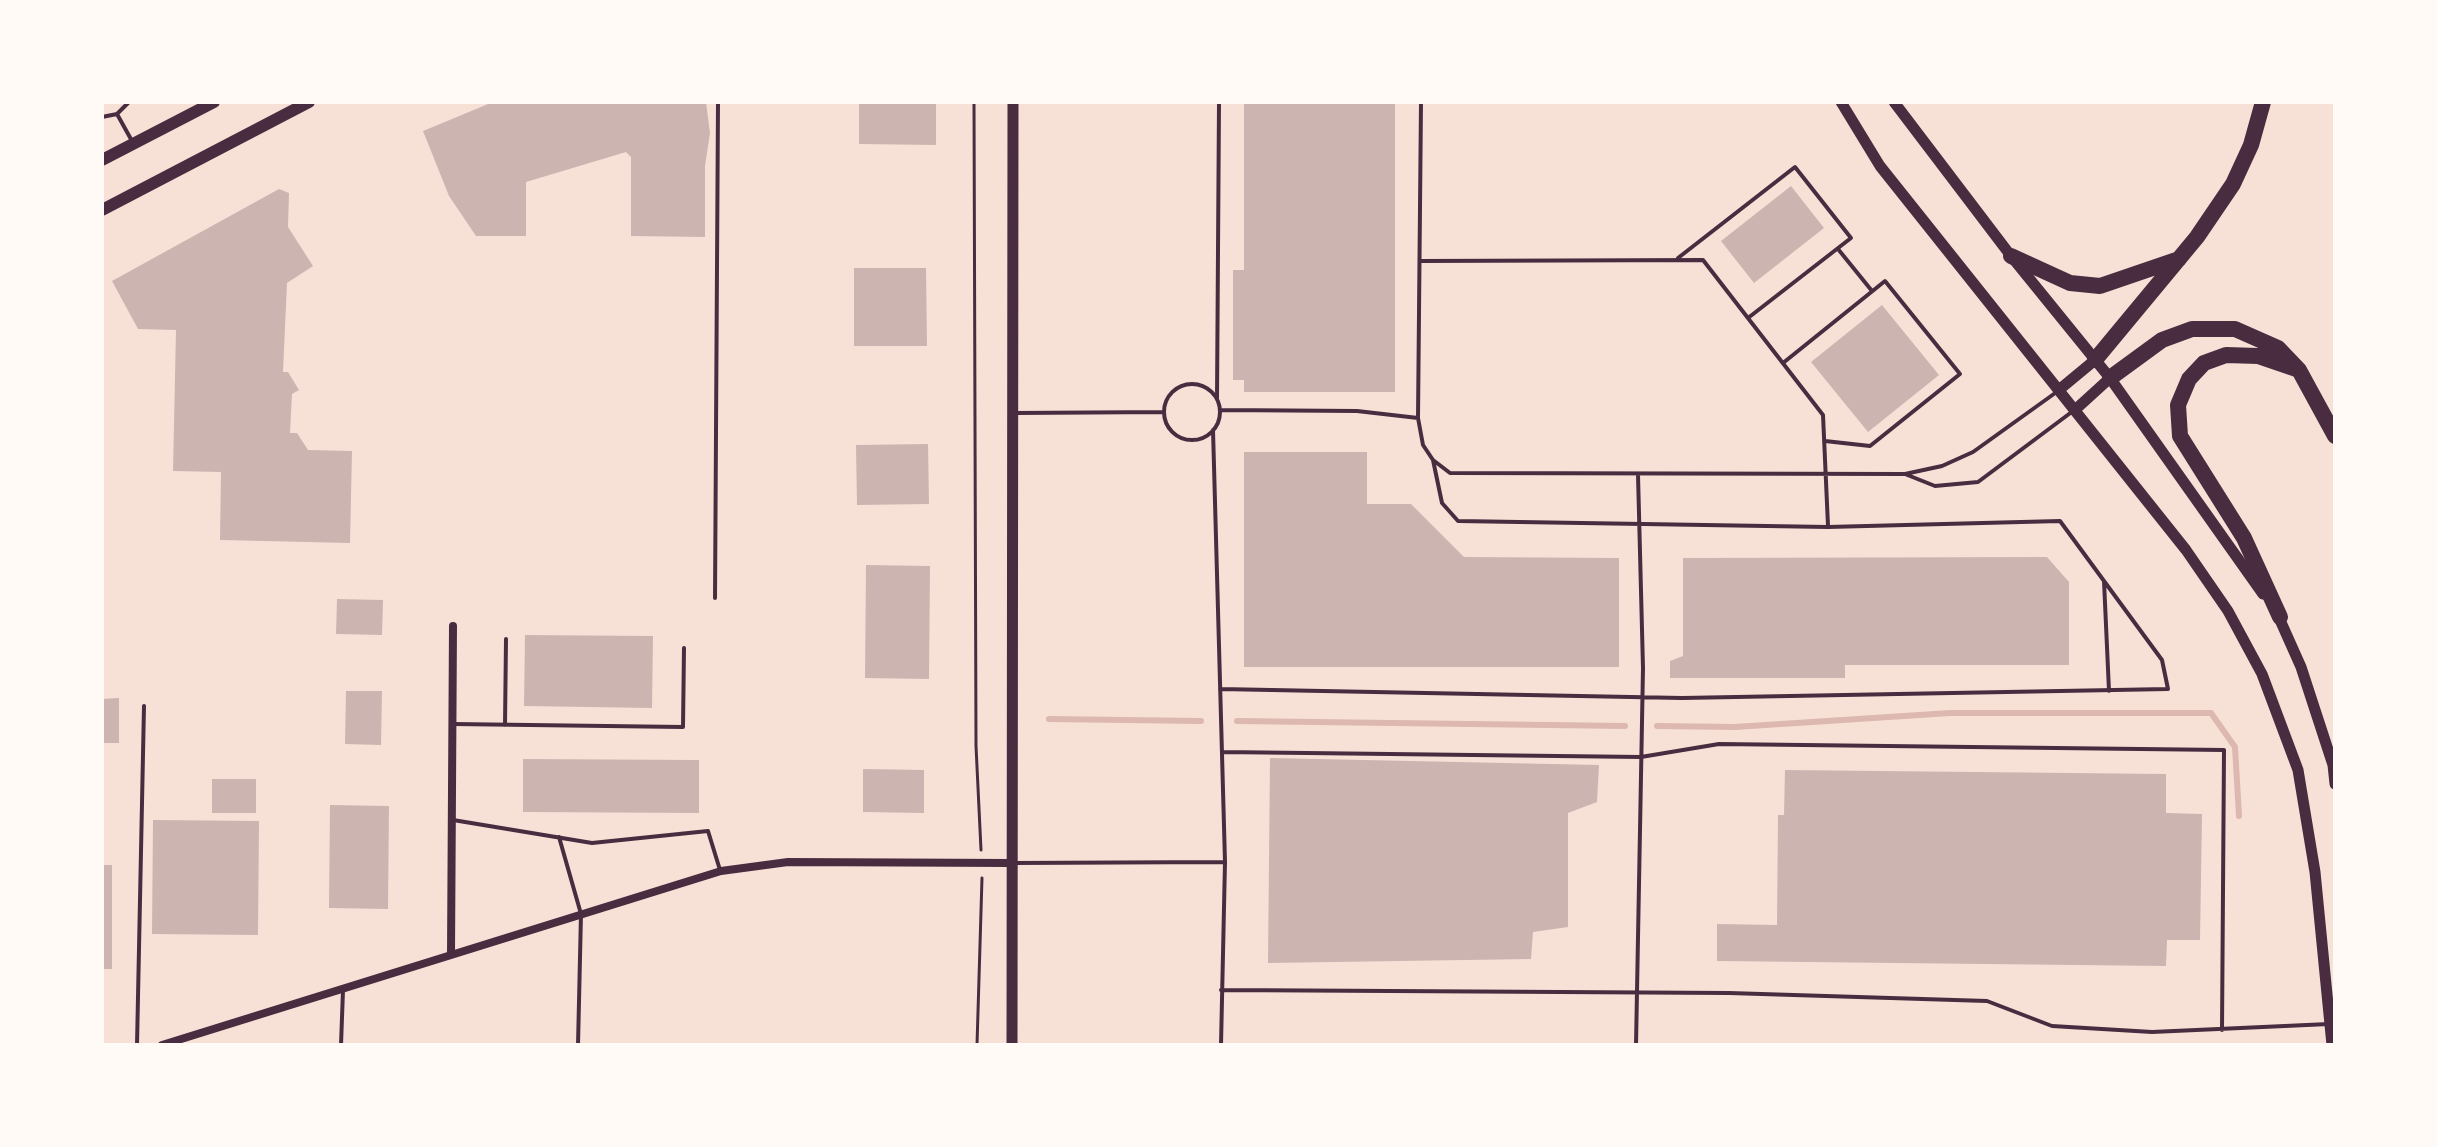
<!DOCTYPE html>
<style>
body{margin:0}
#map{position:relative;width:2437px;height:1147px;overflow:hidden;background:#f7e1d7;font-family:"DM Sans",sans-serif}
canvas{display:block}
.frame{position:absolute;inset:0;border:104px solid #fffaf5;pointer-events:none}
</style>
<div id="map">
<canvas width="2437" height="1147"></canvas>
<div class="frame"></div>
</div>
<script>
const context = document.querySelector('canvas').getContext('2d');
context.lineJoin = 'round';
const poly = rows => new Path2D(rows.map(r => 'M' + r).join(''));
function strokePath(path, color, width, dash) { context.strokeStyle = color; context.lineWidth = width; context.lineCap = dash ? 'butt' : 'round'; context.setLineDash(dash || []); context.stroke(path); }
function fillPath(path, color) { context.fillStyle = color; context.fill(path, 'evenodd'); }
strokePath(poly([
 [1049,719,1201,721],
 [1237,721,1625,726],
 [1657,726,1735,727,1950,713,2211,713,2235,747,2239,816]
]), '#dcb8b0', 6);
fillPath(poly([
 [493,102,706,102,710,133,705,166,705,237,631,236,631,157,626,152,526,182,526,236,476,236,449,196,423,131],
 [859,102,936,102,936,145,859,144],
 [1244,102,1395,102,1395,392,1244,392,1244,380,1233,380,1233,270,1244,270],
 [1791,186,1824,228,1754,283,1721,241],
 [279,189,289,193,288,227,313,266,287,283,283,372,288,372,299,390,292,394,290,433,297,433,308,450,352,451,350,543,220,540,221,472,173,471,176,330,138,329,112,281],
 [854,268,926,268,927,346,854,346],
 [1882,305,1939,375,1868,432,1811,362],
 [928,444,929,504,857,505,856,445],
 [1244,452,1367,452,1367,504,1411,504,1464,557,1619,558,1619,667,1244,667],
 [2047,557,2069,582,2069,665,1845,665,1845,678,1670,678,1670,661,1683,656,1683,558],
 [866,565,930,566,929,679,865,678],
 [337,599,383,600,382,635,336,634],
 [525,635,653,636,652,708,524,706],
 [346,691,382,691,381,745,345,744],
 [119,698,119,743,102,743,102,699],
 [1270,758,1599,765,1597,802,1568,813,1568,927,1533,932,1531,959,1268,963],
 [523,759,699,760,699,813,523,812],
 [863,769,924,770,924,813,863,812],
 [1785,770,2166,774,2166,813,2202,814,2200,940,2167,940,2166,966,1717,961,1717,924,1777,925,1778,815,1784,815],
 [212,779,256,779,256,813,212,813],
 [330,805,389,806,388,909,329,908],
 [153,820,259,821,258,935,152,934],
 [102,865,112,865,112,969,102,969]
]), '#ccb4b1');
strokePath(poly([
 [974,102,976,746,981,850],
 [977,1045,982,878]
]), '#4a2c40', 3);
strokePath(poly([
 [1421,102,1418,418,1423,445,1433,460,1450,473,1905,474],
 [117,114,129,102],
 [102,117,117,114,132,141],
 [1838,249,1872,291],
 [1678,258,1795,167,1851,238,1748,318],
 [1421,261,1703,260,1823,415,1828,526],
 [1783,363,1885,281,1960,374,1870,446,1825,441],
 '1164 412a28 28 0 1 1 56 0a28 28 0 1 1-56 0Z',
 [2058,391,1973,452,1942,466,1905,474,1935,486,1978,482,2073,411],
 [1217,398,1219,102],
 [1221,410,1357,411,1418,418],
 [1015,413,1164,412],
 [1213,430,1225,862,1221,1045],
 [2104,581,2109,691],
 [715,598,718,102],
 [1220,689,1682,698,2168,689,2162,660,2060,521,1828,527,1458,521,1442,503,1433,460],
 [453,724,683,727,684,648],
 [505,725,506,639],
 [1222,752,1641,757,1719,744,2224,750,2222,1030],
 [453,820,592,843,708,831,720,870],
 [559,837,581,914,578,1045],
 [1013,863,1224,862],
 [1221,990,1729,993,1987,1001,2052,1026,2152,1032,2329,1024],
 [137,1045,144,706],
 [341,1045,343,990],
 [1636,1045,1643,668,1638,475]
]), '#4a2c40', 4);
strokePath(poly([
 [451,953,453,626],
 [162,1045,721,871,788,862,1010,863]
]), '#4a2c40', 8);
strokePath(poly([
 [1841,102,1880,166,2186,550,2228,611,2262,674,2298,770,2315,872,2332,1045],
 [1894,102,2011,256,2110,378,2263,594],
 [2060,389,2095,360],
 [2076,409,2110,378],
 [2276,611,2301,667,2333,765,2335,784],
 [1012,1045,1013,102]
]), '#4a2c40', 11);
strokePath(poly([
 [102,160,214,102],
 [102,210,309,102]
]), '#4a2c40', 12);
strokePath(poly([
 [2011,256,2070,283,2100,286,2179,259],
 [2095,360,2197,237,2233,184,2251,145,2263,102],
 [2110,378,2162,340,2192,329,2235,329,2278,348,2299,370,2335,436],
 [2280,617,2244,538,2180,436,2178,405,2189,379,2204,363,2226,355,2258,356,2299,370]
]), '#4a2c40', 16);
</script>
